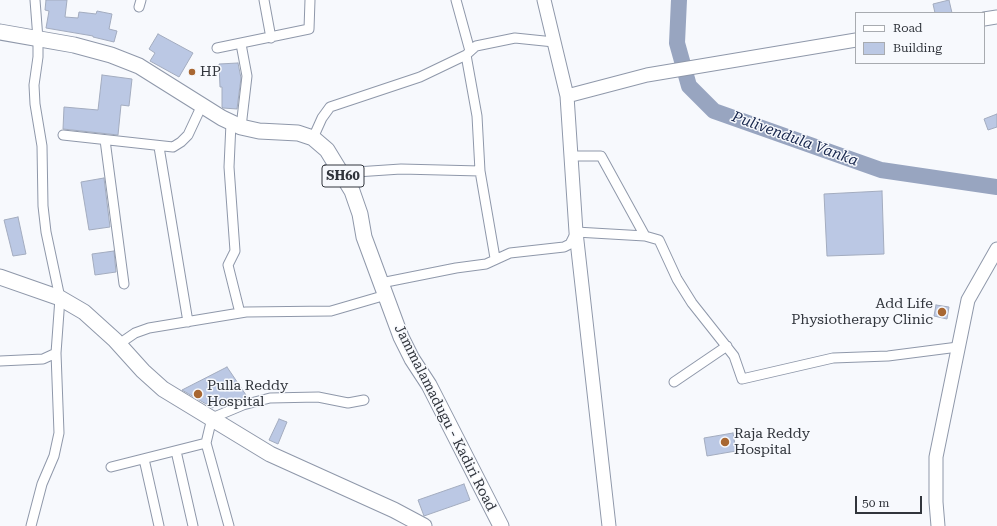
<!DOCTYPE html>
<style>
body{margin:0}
#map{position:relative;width:997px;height:526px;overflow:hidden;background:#f7f9fd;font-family:"Roboto Serif",serif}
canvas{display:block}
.legend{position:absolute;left:855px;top:12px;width:130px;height:52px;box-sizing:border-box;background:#f7f9fd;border:1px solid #a8abb0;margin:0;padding:5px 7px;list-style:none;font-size:12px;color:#31353c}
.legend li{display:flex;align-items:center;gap:8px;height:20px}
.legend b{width:20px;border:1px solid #a8abb0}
.scale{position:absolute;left:855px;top:496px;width:67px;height:18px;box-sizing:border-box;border:2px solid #31353c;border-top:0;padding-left:5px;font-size:12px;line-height:14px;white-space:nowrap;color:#31353c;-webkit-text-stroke:3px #f7f9fd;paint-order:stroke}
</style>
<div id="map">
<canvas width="997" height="526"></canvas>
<ul class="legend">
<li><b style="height:5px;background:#fff"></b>Road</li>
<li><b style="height:11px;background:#bbc8e4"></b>Building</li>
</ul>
<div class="scale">50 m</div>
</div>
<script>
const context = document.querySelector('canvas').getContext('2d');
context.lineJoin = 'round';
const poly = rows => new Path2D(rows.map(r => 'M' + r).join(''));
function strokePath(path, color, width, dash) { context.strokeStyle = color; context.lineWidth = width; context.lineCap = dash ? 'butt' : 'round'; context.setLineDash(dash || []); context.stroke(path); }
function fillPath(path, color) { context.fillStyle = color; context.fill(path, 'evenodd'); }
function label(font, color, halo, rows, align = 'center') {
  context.font = font + ' "Roboto Serif",serif'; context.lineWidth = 3; context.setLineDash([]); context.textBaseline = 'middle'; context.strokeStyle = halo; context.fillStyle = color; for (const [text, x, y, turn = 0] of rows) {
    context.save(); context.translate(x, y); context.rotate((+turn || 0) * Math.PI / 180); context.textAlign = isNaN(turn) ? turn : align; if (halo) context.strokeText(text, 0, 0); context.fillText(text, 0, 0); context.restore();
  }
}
strokePath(poly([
 [679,0,677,43,689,86,714,111,881,170,997,187]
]), '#98a5c0', 16);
const building = poly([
 [46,0,67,0,65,17,78,18,79,12,96,14,97,11,112,14,109,29,117,31,114,42,93,37,93,36,46,28,49,11,45,10,46,0],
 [949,0,952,13,935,13,933,4,949,0],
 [158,34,193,53,179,77,150,61,155,53,149,49,158,34],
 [238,63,241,78,237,109,223,108,222,107,222,87,220,87,219,64,238,63],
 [102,75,132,79,129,106,121,105,118,135,63,129,64,107,98,110,102,75],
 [997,114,997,127,988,130,984,119,997,114],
 [104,178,110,227,89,230,81,182,104,178],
 [882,191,884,254,827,256,824,194,882,191],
 [18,217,26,254,13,256,4,220,18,217],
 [114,251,116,272,95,275,92,254,114,251],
 [936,305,949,307,947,319,934,316,936,305],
 [227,367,248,398,222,407,215,404,213,408,182,390,227,367],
 [279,419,287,422,278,444,269,440,279,419],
 [733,433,736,451,707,456,704,438,733,433],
 [464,484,470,500,424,516,418,500,464,484]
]);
fillPath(building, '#bbc8e4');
strokePath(building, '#a3acbf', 1);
const street = poly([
 [264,0,271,38],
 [456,0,470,51],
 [139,7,141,0],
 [241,44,247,76,241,127],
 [217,48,309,29,310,0],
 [466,55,477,116,480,171,495,258],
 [231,123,229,167,235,251,228,265,240,313],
 [63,135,173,147,181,142,188,135,202,105],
 [313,138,322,118,330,107,420,77,466,55,476,46,515,38,554,42],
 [105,140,124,284],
 [159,147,188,322],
 [571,156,601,156,645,236],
 [341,173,401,169,480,171],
 [381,283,456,268,486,264,510,253,564,247,570,244,576,232,645,236,659,240,677,279,692,303,734,356,742,379,833,358,888,356,958,347],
 [119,344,135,333,149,328,246,312,331,311,386,295],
 [0,361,43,359,56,353],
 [674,382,727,346],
 [176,451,193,526],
 [144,459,159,526],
 [111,467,206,443],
 [31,526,42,484,54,456,59,433,56,353,60,298,46,232,43,206,42,146,35,104,34,85,38,57,38,39,35,0],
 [229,526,206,443,212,418,243,405,270,398,318,397,348,403,364,400]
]);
const secondary = poly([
 [544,0,567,96,576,232,609,526],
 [984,19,997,17],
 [567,96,647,75,856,40],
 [938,526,936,502,936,457,968,300,997,249]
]);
const primary = poly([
 [0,32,74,45,111,55,139,66,222,118,241,127,259,131,298,133,313,138,327,150,352,191,360,214,364,237,401,337,412,359,429,385,501,526],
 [0,277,60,298,84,312,115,340,143,371,163,389,270,454,394,510,424,526]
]);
strokePath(street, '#8f98aa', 11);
strokePath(secondary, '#8f98aa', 15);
strokePath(primary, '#8f98aa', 17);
strokePath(street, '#fff', 9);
strokePath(secondary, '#fff', 13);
strokePath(primary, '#fff', 15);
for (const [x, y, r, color] of [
 [192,72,4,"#a86732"],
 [942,312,5,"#a86732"],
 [198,394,5,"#a86732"],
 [725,442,5,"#a86732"]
]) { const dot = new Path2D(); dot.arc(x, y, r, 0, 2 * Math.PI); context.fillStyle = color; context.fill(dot); strokePath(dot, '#f7f9fd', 1.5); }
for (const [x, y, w] of [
 [343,176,42]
]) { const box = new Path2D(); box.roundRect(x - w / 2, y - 11, w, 22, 3); context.fillStyle = '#f7f9fd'; context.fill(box); strokePath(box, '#31353c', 1); }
label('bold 13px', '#31353c', null, [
 ["SH60",343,176]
]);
label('14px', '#31353c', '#f7f9fd', [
 ["HP",200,72],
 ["Add Life",933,304,"right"],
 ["Physiotherapy Clinic",933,320,"right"],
 ["Pulla Reddy",207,386],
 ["Hospital",207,402],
 ["Raja Reddy",734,434],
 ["Hospital",734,450]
], 'left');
label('14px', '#31353c', '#f7f9fd', [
 ["Jammalamadugu - Kadiri Road",445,418,63]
]);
label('italic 15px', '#19284e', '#f7f9fd', [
 ["Pulivendula Vanka",795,139,20]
]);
</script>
